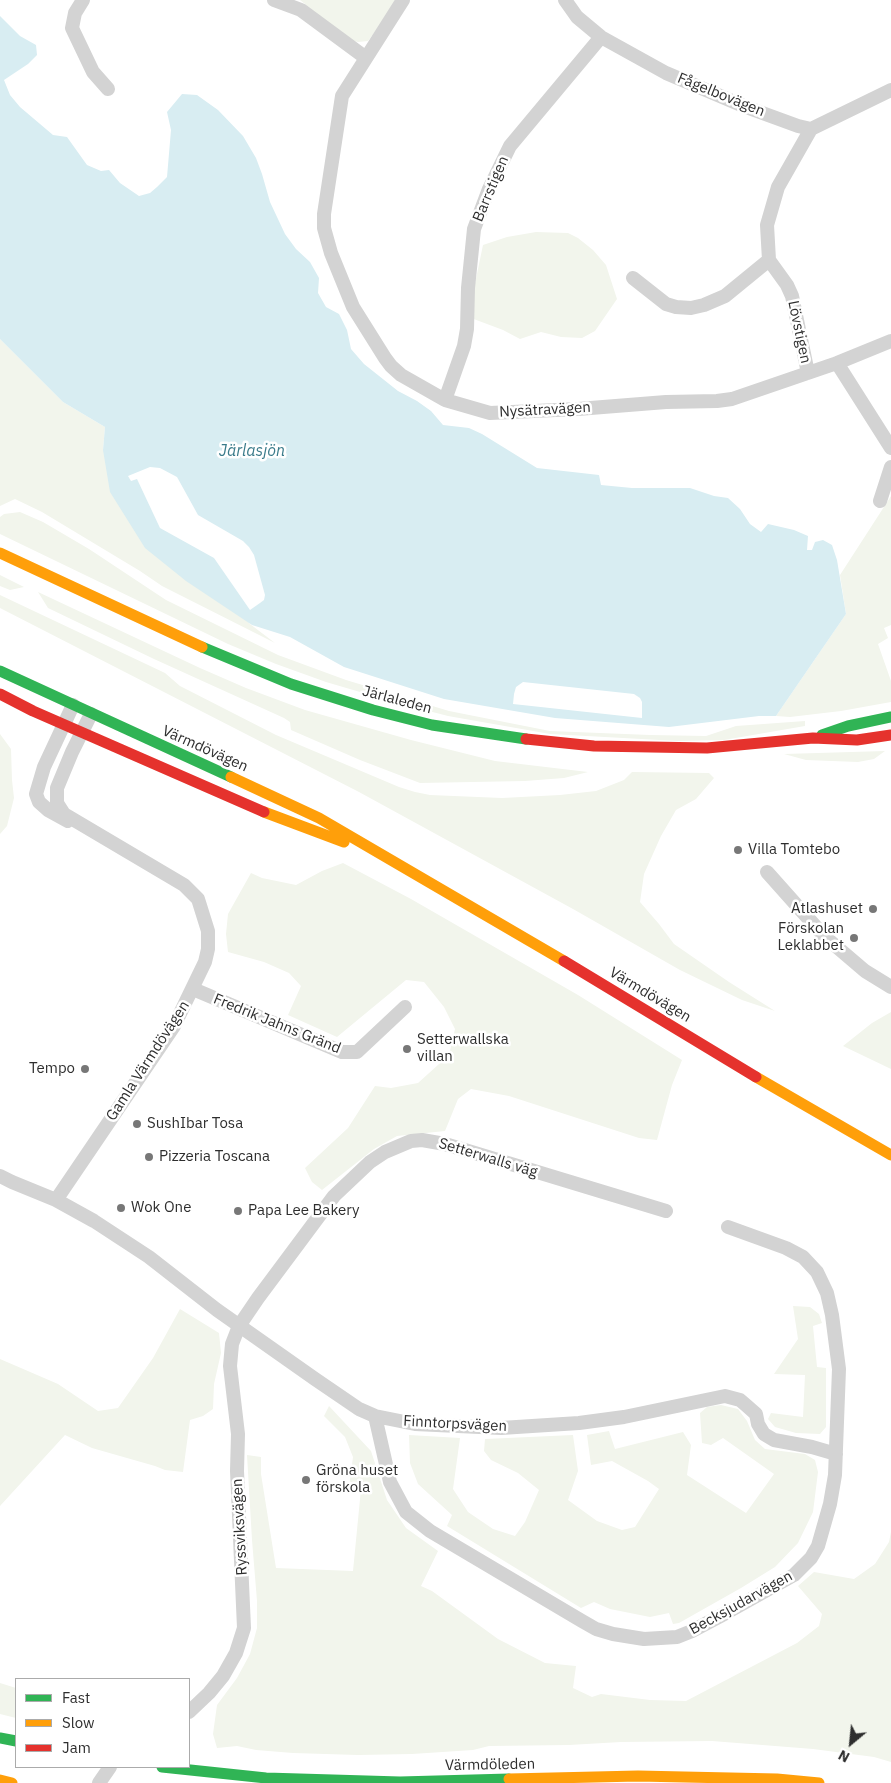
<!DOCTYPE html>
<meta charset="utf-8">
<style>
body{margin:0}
#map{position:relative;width:891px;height:1783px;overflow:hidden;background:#fff;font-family:"IBM Plex Sans",sans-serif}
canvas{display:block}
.legend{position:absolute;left:15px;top:1678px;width:175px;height:90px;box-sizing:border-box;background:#fff;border:1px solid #ababab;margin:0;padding:6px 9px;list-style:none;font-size:15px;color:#2e2e2e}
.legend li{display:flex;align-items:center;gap:10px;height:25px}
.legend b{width:25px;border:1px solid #ababab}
.north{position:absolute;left:826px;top:1718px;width:50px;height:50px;-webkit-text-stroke:4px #fff;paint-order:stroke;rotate:208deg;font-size:14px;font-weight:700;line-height:20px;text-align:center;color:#2e2e2e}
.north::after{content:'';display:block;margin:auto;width:18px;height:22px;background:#2e2e2e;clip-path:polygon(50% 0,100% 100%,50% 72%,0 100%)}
</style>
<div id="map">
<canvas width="891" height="1783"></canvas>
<ul class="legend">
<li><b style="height:6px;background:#30b455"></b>Fast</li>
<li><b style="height:6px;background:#ff9f0a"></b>Slow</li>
<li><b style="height:6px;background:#e5322d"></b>Jam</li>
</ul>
<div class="north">N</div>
</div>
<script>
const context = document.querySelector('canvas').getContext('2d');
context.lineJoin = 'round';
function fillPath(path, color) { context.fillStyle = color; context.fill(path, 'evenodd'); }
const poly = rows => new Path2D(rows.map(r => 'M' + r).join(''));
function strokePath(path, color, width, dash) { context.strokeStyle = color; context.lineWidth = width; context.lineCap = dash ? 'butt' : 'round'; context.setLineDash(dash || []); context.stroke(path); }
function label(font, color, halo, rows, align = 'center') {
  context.font = font + ' "IBM Plex Sans",sans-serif'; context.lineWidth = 5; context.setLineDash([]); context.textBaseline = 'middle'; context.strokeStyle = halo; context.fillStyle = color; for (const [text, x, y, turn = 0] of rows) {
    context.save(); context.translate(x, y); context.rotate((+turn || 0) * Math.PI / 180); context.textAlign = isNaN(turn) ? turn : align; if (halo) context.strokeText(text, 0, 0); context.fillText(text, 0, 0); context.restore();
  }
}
fillPath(poly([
 [300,0,399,0,368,41,358,42,349,40],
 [536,232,568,233,578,238,593,250,606,265,617,299,595,331,582,338,561,337,541,332,520,339,503,330,471,318,473,293,483,245,507,237],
 [0,339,63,402,105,427,103,450,250,624,275,643,162,586,140,571,42,512,15,499,0,506],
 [891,496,891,625,884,628,888,638,878,644,891,681,891,702,841,711,790,717,776,716,846,614,840,575],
 [20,512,43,522,89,549,166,600,278,655,346,680,449,711,550,731,650,735,706,736,736,726,805,721,805,726,724,740,678,741,550,734,448,716,394,702,326,682,276,664,228,644,0,534,0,517,4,514],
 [0,575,24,587,10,590,0,586],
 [38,592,200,668,246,688,305,710,411,740,495,761,588,772,564,778,525,781,420,783,360,760,291,730,290,722,284,718,154,659,48,608],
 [0,595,165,673,180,686,276,735,399,787,415,792,430,795,502,798,560,795,596,791,624,780,632,772,709,773,714,778,696,799,676,810,661,836,644,874,640,902,659,924,674,944,729,982,775,1011,742,1000,680,970,573,909,359,792,0,608],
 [0,734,11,749,12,780,14,798,7,826,0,834],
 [885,751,874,759,858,762,806,760,784,754],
 [343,863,411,899,578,995,682,1060,672,1085,657,1140,639,1138,509,1096,471,1089,458,1099,445,1131,397,1136,374,1149,322,1190,312,1182,305,1168,348,1128,375,1086,391,1088,418,1083,449,1055,455,1029,444,1007,424,982,406,980,337,1037,288,1015,301,986,289,973,264,962,228,952,226,934,228,914,251,873,262,878,296,885,322,871],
 [891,1012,891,1069,843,1046,872,1023],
 [793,1306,810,1307,819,1314,822,1323,813,1326,817,1367,826,1368,826,1427,820,1434,796,1433,775,1427,768,1419,771,1413,803,1417,805,1375,774,1374,798,1339],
 [180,1309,219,1333,221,1353,214,1384,213,1409,203,1416,190,1420,183,1472,165,1470,155,1466,92,1448,65,1435,0,1506,0,1359,58,1384,98,1411,118,1408,153,1358],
 [721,1405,738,1409,747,1421,755,1440,765,1449,805,1454,815,1460,818,1472,813,1512,798,1543,775,1567,741,1588,679,1623,673,1624,669,1613,650,1617,610,1609,594,1602,581,1608,447,1526,452,1515,418,1484,410,1463,409,1435,460,1438,453,1489,468,1512,493,1529,515,1536,525,1522,539,1490,518,1473,491,1460,484,1451,485,1439,573,1435,578,1471,568,1500,597,1521,622,1530,635,1527,659,1489,648,1481,612,1461,591,1465,587,1435,609,1431,615,1449,683,1432,691,1445,687,1475,746,1513,774,1474,723,1438,711,1445,702,1443,700,1413,707,1407],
 [329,1406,371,1451,387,1500,406,1528,438,1551,421,1586,432,1591,498,1639,545,1663,576,1666,573,1688,592,1697,601,1694,650,1700,686,1701,797,1643,819,1626,822,1614,798,1586,814,1572,854,1579,875,1564,889,1542,891,1532,891,1762,874,1757,813,1749,712,1741,621,1742,569,1745,489,1746,473,1750,412,1754,358,1755,293,1753,256,1750,237,1746,217,1748,213,1734,217,1705,237,1678,250,1654,257,1628,257,1601,252,1540,247,1455,261,1457,261,1474,276,1568,353,1571,361,1489,349,1487,353,1457,345,1437,324,1416],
 [0,1683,16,1688,16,1718,0,1714]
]), '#f2f5ec');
fillPath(poly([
 [0,16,20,36,36,45,37,55,28,64,4,80,10,95,20,107,53,135,67,137,87,165,101,171,109,170,120,183,139,196,150,193,157,187,167,177,171,130,167,112,182,94,197,95,218,110,243,136,256,158,262,174,270,202,285,234,296,249,310,262,319,278,318,293,326,307,339,314,347,330,351,349,364,364,398,391,417,401,431,411,443,425,469,428,482,434,537,468,599,475,601,485,632,488,690,488,714,496,728,498,740,509,750,524,761,532,768,524,794,530,808,536,807,550,812,550,815,542,823,540,832,545,837,560,846,614,776,716,759,716,669,727,555,718,444,699,344,667,290,637,252,625,186,581,145,548,110,492,103,450,105,427,63,402,0,339]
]), '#d8edf2');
fillPath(poly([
 [150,467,160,468,177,477,198,515,243,541,249,547,254,555,265,595,264,600,260,603,250,610,214,558,160,528,137,479,131,481,128,476],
 [523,682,634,694,640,698,642,702,642,718,513,704,514,694,516,687]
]), '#fff');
strokePath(poly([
 [83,0,75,13,72,28,93,72,108,89],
 [274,0,301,10,366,58],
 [403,0,342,96,324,214,324,228,331,253,353,307,385,358,391,366,401,375,445,400,490,413,578,409,666,402,717,401,732,399,837,363,891,341],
 [565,0,577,17,601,37,666,73,746,107,798,126,811,129,891,90],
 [633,278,666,304,676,307,691,308,704,305,725,296,769,260],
 [837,363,891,448],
 [808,373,792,296,787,285,769,260,767,225,778,187,811,129],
 [445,400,464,346,467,329,468,288,474,229,489,189,510,146,601,37],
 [880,501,891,467],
 [68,821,48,810,39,802,36,794,44,767,73,705],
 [767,872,824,936,865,971,891,987],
 [193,989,342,1052,357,1052,405,1007],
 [0,1176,12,1182,56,1200,94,1221,149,1257,217,1310,315,1379,359,1409,375,1416,415,1424,501,1428,579,1423,624,1417,725,1396,740,1400,747,1406,756,1414,758,1424,764,1434,774,1440,812,1447,836,1454],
 [56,1200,174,1026,205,962,208,949,208,931,198,899,184,885,64,814,57,803,57,788,72,752,91,714],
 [375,1416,390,1482,406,1512,430,1531,582,1621,596,1629,613,1634,644,1639,677,1637,692,1631,726,1613,794,1575,811,1558,818,1546,830,1504,835,1475,839,1369,832,1315,827,1293,817,1272,803,1257,786,1248,728,1227],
 [189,1712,209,1693,223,1676,236,1653,244,1628,237,1471,238,1434,230,1366,232,1344,239,1326,258,1298,334,1196,370,1162,385,1152,411,1141,422,1140,445,1144,666,1211],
 [99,1783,110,1767]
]), '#d3d3d3', 14);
strokePath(poly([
 [202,647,291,684,373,710,432,725,526,739],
 [0,671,231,777],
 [822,735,848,726,891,717],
 [0,1738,16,1741],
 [162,1767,266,1778,400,1782,509,1779]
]), '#30b455', 11);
strokePath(poly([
 [0,553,202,647],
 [231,777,319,818,564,961],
 [264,812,344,842],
 [756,1077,891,1155],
 [509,1779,638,1776,777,1779,819,1783],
 [0,1780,12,1783]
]), '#ff9f0a', 11);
strokePath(poly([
 [0,694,33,711,264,812],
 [526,739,594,746,707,748,813,738,857,740,891,735],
 [564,961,756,1077]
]), '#e5322d', 11);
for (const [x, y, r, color] of [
 [738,850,5,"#777"],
 [873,909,5,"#777"],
 [854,938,5,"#777"],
 [407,1049,5,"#777"],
 [85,1069,5,"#777"],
 [137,1124,5,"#777"],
 [149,1157,5,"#777"],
 [121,1208,5,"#777"],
 [238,1211,5,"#777"],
 [306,1480,5,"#777"]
]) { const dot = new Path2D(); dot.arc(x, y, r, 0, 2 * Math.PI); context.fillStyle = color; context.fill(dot); strokePath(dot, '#fff', 2); }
label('15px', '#2e2e2e', '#fff', [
 ["Fågelbovägen",721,95,22],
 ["Barrstigen",491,189,-67],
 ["Lövstigen",799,332,78],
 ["Nysätravägen",545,410,-3],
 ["Järlaleden",397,700,15],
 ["Värmdövägen",205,749,24],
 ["Värmdövägen",650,995,31],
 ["Fredrik Jahns Gränd",277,1024,22],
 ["Gamla Värmdövägen",148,1061,-57],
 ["Setterwalls väg",488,1158,17],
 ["Finntorpsvägen",455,1424,3],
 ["Ryssviksvägen",240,1527,-93],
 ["Becksjudarvägen",741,1603,-29],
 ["Värmdöleden",490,1765,-1]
]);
label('15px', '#2e2e2e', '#fff', [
 ["Villa Tomtebo",748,850],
 ["Atlashuset",863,909,"right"],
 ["Förskolan",844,929,"right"],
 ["Leklabbet",844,946,"right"],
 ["Setterwallska",417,1040],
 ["villan",417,1057],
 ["Tempo",75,1069,"right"],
 ["SushIbar Tosa",147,1124],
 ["Pizzeria Toscana",159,1157],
 ["Wok One",131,1208],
 ["Papa Lee Bakery",248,1211],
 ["Gröna huset",316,1471],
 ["förskola",316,1488]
], 'left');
label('italic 16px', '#3a7b8a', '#fff', [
 ["Järlasjön",252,451]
]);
</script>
